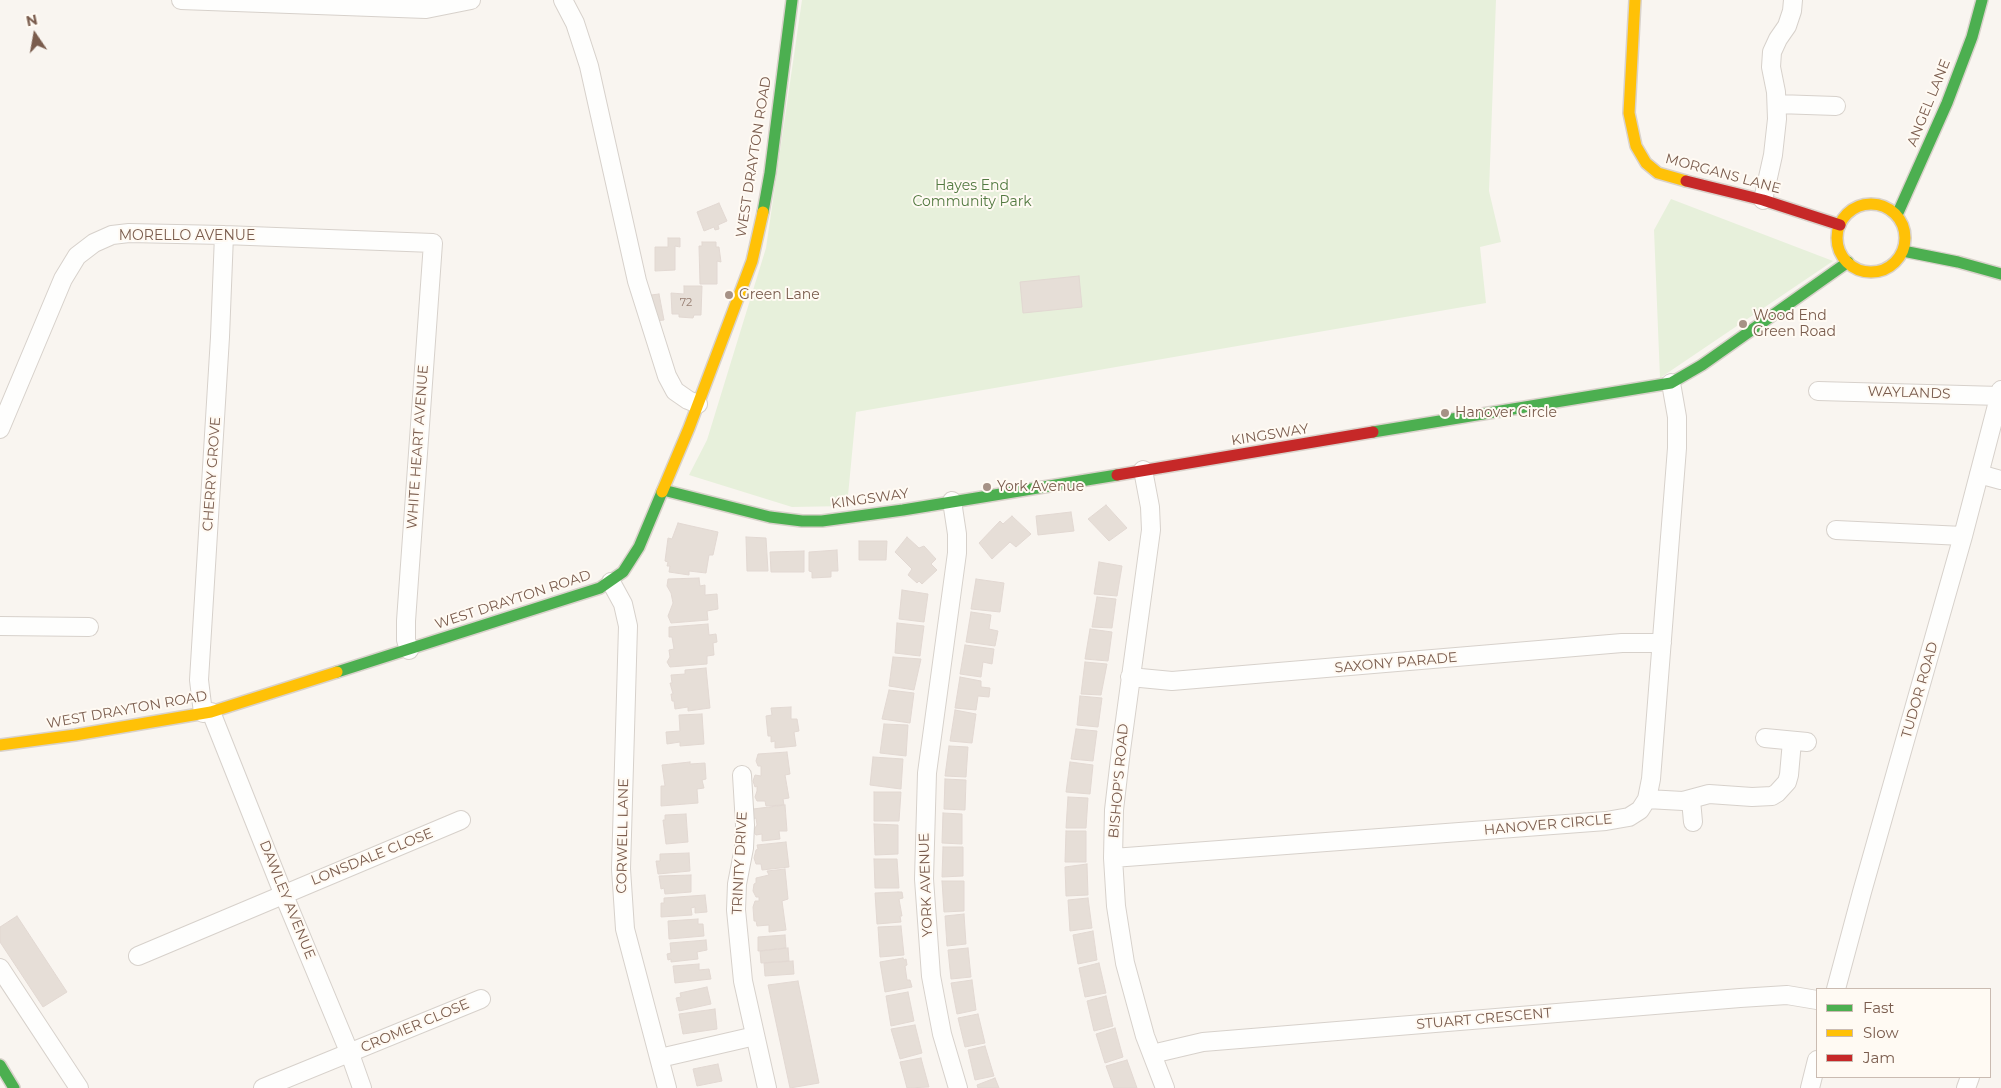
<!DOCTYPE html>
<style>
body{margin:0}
#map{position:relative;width:2001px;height:1088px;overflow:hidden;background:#f9f5f0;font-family:Montserrat,sans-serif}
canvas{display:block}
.legend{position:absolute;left:1816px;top:988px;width:175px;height:90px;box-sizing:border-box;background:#fffaf3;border:1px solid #cabbb1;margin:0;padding:6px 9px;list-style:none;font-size:15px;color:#7a5c4d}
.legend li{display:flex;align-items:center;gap:10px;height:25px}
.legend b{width:25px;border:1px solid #cabbb1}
.north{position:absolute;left:10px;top:10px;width:50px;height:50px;-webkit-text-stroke:4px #fffaf3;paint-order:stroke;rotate:348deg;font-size:14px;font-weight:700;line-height:20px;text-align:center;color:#7a5c4d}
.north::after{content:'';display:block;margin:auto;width:18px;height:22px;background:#7a5c4d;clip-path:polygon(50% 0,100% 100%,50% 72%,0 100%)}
</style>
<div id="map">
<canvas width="2001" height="1088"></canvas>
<ul class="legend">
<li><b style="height:6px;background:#4caf50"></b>Fast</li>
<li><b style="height:6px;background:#ffc107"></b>Slow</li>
<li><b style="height:6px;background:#c62828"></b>Jam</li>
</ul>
<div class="north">N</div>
</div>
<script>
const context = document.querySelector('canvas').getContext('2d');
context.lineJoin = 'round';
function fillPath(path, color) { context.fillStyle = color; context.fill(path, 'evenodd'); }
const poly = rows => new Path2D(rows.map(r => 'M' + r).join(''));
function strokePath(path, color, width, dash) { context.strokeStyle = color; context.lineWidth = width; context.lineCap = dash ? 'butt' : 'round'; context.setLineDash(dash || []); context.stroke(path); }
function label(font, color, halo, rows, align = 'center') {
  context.font = font + ' Montserrat,sans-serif'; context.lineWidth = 4; context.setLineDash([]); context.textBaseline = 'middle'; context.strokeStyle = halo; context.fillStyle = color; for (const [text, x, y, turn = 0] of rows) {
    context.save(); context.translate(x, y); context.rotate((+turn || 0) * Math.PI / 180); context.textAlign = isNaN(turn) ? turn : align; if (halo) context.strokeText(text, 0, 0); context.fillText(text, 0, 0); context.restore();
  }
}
fillPath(poly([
 [802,0,1496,0,1489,191,1501,242,1480,247,1486,303,856,412,847,506,792,507,689,475,707,440,766,248],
 [1671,199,1833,261,1660,378,1654,230]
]), '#e7f0db');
const building = poly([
 [719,203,727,221,718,225,719,229,715,230,714,227,704,231,697,212,719,203],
 [668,238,680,238,680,247,675,246,675,270,655,271,655,247,668,247,668,238],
 [702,242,716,242,716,247,719,247,721,262,717,261,717,284,700,284,699,246,702,246,702,242],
 [1079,276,1082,307,1023,313,1020,282,1079,276],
 [684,286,702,286,701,315,694,315,693,318,679,317,679,314,672,314,671,293,684,294,684,286],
 [659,294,664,320,656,321,651,295,659,294],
 [1106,505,1127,528,1109,541,1088,519,1106,505],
 [1071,512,1074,531,1038,535,1036,516,1071,512],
 [1012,516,1031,534,1016,547,1010,542,992,559,979,543,1000,521,1003,524,1012,516],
 [678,523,718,532,713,555,709,555,706,573,689,571,689,575,669,572,670,566,667,566,668,562,665,561,668,538,672,539,678,523],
 [746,537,766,538,768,571,747,571,746,537],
 [907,537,919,548,924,546,936,559,931,564,937,570,922,584,919,581,917,583,908,575,912,569,895,552,907,537],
 [859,541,887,541,886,560,859,560,859,541],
 [837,550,838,571,831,571,831,577,812,578,812,572,809,571,809,552,837,550],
 [804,551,804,572,771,572,770,552,804,551],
 [1099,562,1122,566,1117,596,1094,594,1099,562],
 [699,578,700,586,705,585,705,595,717,594,718,609,707,611,708,620,671,623,668,616,673,603,671,593,667,586,668,579,699,578],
 [976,579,1004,583,1000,612,971,609,976,579],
 [902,590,928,594,924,622,899,619,902,590],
 [1097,597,1116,599,1112,628,1092,627,1097,597],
 [971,612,991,615,989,629,998,631,995,646,966,642,971,612],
 [897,623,924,626,920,656,895,653,897,623],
 [708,624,709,635,716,634,717,642,713,643,714,655,707,656,707,664,670,667,667,662,670,657,669,650,674,649,672,637,669,637,669,627,708,624],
 [1090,629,1112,632,1108,661,1085,659,1090,629],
 [965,645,994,649,992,664,983,662,981,677,960,674,965,645],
 [893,657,921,659,914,690,889,686,893,657],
 [1085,662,1107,664,1101,695,1081,694,1085,662],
 [706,668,710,708,688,711,688,707,675,709,674,701,672,701,671,694,673,694,670,683,672,683,671,675,685,674,685,670,706,668],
 [960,677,981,681,981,687,990,688,989,697,978,696,976,710,955,708,960,677],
 [889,690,914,693,910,723,882,719,889,690],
 [1080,696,1102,698,1098,727,1077,725,1080,696],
 [791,707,791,719,797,719,799,731,794,732,796,746,775,748,775,741,771,742,771,736,768,736,766,716,772,715,771,708,791,707],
 [955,710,976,714,972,743,950,741,955,710],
 [702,714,704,744,680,746,680,742,667,744,666,732,680,731,679,715,702,714],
 [884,724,908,725,906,756,880,753,884,724],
 [1076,729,1097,731,1093,761,1071,759,1076,729],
 [949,746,968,747,966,777,945,776,949,746],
 [787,752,790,774,785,775,789,798,783,799,784,805,766,806,765,801,757,801,755,797,757,791,757,786,755,787,753,781,755,775,761,776,761,766,758,766,756,761,758,754,787,752],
 [873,757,903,759,901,789,870,785,873,757],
 [690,762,690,764,705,763,706,779,702,780,704,788,697,789,698,803,661,806,661,786,665,786,662,765,690,762],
 [1070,762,1093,765,1090,794,1066,792,1070,762],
 [945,779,966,780,965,810,944,809,945,779],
 [874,792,901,792,899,821,874,821,874,792],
 [1068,797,1088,798,1086,828,1066,828,1068,797],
 [785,805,787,831,779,831,780,839,762,841,762,834,756,835,753,831,757,825,756,818,753,819,753,809,785,805],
 [943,813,962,814,962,844,942,843,943,813],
 [686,814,688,842,666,844,663,820,665,820,665,815,686,814],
 [874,824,898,825,898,854,875,855,874,824],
 [1066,831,1086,831,1086,862,1065,862,1066,831],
 [786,842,789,867,762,870,761,864,756,864,754,858,756,850,758,849,757,845,786,842],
 [943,847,963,847,963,876,942,877,943,847],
 [689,853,690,871,658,874,656,861,660,861,660,854,689,853],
 [874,859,897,859,899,888,875,888,874,859],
 [1087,864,1088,895,1066,896,1065,867,1087,864],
 [785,869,788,899,782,901,786,930,769,932,769,925,757,926,756,921,754,921,753,907,755,901,759,901,759,897,756,897,753,891,754,884,756,883,756,878,769,875,767,871,785,869],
 [691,875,691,892,665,894,664,888,661,889,659,876,691,875],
 [942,881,964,881,964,911,944,912,942,881],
 [898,892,902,892,903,898,899,899,902,916,900,916,901,922,877,924,875,893,898,892],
 [705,895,707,912,695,913,695,907,691,908,692,915,661,917,661,903,664,903,664,898,705,895],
 [1088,898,1092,928,1070,931,1068,900,1088,898],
 [964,914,966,944,947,946,945,916,964,914],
 [17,916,67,992,43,1007,0,942,0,927,17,916],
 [698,919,698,924,703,924,704,936,669,939,668,921,698,919],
 [901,926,904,955,880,957,878,927,901,926],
 [1093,931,1097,960,1078,964,1073,935,1093,931],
 [785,935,786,948,758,951,758,937,785,935],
 [706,940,707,950,697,952,698,959,671,962,671,959,668,960,667,954,671,953,670,943,706,940],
 [788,948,789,961,761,963,760,951,788,948],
 [968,948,971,977,951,979,948,950,968,948],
 [903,958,904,960,906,959,907,965,905,966,907,980,910,980,912,987,885,992,880,962,903,958],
 [793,961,794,974,765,976,764,963,793,961],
 [1099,963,1106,993,1085,997,1079,968,1099,963],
 [699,964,699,970,709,969,711,979,675,983,673,966,699,964],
 [972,980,976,1010,957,1014,951,983,972,980],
 [798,981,819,1083,790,1088,768,985,798,981],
 [707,987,711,1004,679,1011,676,998,681,997,680,993,707,987],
 [908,992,914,1021,891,1026,886,996,908,992],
 [1106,996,1113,1026,1094,1031,1087,1001,1106,996],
 [715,1009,717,1029,683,1034,679,1014,715,1009],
 [978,1014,985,1043,965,1047,958,1018,978,1014],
 [915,1025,922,1053,900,1059,891,1029,915,1025],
 [1115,1028,1123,1057,1105,1063,1096,1034,1115,1028],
 [985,1046,994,1076,975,1080,968,1050,985,1046],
 [921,1058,929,1087,907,1088,900,1062,921,1058],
 [1127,1060,1137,1088,1114,1088,1106,1066,1127,1060],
 [718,1064,722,1081,697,1086,693,1069,718,1064],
 [995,1078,999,1088,978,1088,977,1085,995,1078]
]);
fillPath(building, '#e6ded7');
strokePath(building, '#e2d8d2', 1);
const street = poly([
 [181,0,426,9,471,0],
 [563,0,575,23,589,66,637,281,667,376,675,391,688,400,698,404],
 [1777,104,1836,106],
 [1763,200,1773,155,1777,119,1776,92,1771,67,1772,52,1778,39,1787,26,1792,11,1793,0],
 [1818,391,2000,396],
 [0,429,63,279,77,256,94,243,112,235,129,233,224,235,433,243,406,621,406,640,409,650],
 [1143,470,1150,507,1151,530,1121,750,1114,810,1113,858,1116,906,1125,963,1145,1036,1165,1088],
 [1979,474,2001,480],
 [952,501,957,534,957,553,927,773,924,879,931,976,942,1034,958,1088],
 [1836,530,1963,536],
 [611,582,623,604,628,626,621,869,625,929,667,1088],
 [0,626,89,627],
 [1130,677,1172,681,1622,643,1662,643],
 [211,712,283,893,350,1054,362,1088],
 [203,713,199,680,220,337,224,235],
 [1765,738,1807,742],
 [742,775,745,825,744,848,737,884,736,910,743,981,767,1088],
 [1647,799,1683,801,1709,794,1752,797,1772,796,1777,793,1787,782,1789,775,1792,741],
 [1691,800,1693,822],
 [1113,858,1606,821,1629,817,1640,810,1647,799,1651,779,1677,448,1677,417,1671,383],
 [138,956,461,820],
 [0,968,79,1088],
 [1836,989,1862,892,1963,536,2001,390],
 [1152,1054,1203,1042,1740,998,1787,995,1817,1000],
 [660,1058,755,1036],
 [263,1088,481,999],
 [1810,1088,1817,1060],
 [1966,1088,1970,1077]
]);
const fast = poly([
 [763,212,770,173,792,0],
 [1897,215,1947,103,1972,37,1982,0],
 [1903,251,1958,262,2001,274],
 [1373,432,1671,383,1702,365,1848,262],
 [663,490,770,517,802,521,822,521,903,510,1117,475],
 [337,672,600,588,623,572,639,547,662,492],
 [0,1065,14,1088]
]);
const slow = poly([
 [1635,0,1629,113,1636,146,1646,163,1658,173,1686,181],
 '1837 238a34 34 0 1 1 68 0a34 34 0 1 1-68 0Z',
 [662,492,689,428,752,261,763,212],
 [0,745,75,735,211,712,337,672]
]);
const jam = poly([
 [1686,181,1763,200,1840,225],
 [1117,475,1373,432]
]);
strokePath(street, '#d7d1cb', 20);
strokePath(fast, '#d9d2cb', 14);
strokePath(slow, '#d9d2cb', 14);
strokePath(jam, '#d9d2cb', 14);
strokePath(street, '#fefefd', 18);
strokePath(fast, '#4caf50', 11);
strokePath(slow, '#ffc107', 11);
strokePath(jam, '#c62828', 11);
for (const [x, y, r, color] of [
 [729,295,5,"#a69286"],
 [1743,324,5,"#a69286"],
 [1445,413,5,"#a69286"],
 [987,487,5,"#a69286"]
]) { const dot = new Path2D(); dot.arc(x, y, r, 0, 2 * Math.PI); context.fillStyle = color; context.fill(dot); strokePath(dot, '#fffaf3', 2); }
label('11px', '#977e72', null, [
 ["72",686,303]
]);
label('14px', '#7a5c4d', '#fffaf3', [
 ["ANGEL LANE",1929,103,-68],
 ["WEST DRAYTON ROAD",754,157,-81],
 ["MORGANS LANE",1723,174,15],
 ["MORELLO AVENUE",187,236],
 ["WAYLANDS",1909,393,2],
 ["KINGSWAY",1270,435,-9],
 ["WHITE HEART AVENUE",418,447,-86],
 ["CHERRY GROVE",212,474,-86],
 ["KINGSWAY",870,499,-8],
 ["WEST DRAYTON ROAD",513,600,-18],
 ["SAXONY PARADE",1396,663,-5],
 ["TUDOR ROAD",1920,690,-74],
 ["WEST DRAYTON ROAD",127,710,-10],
 ["BISHOP'S ROAD",1119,781,-85],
 ["HANOVER CIRCLE",1548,825,-5],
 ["CORWELL LANE",623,836,-89],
 ["LONSDALE CLOSE",372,857,-22],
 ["TRINITY DRIVE",740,863,-87],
 ["YORK AVENUE",926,885,-92],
 ["DAWLEY AVENUE",287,900,68],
 ["STUART CRESCENT",1484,1019,-5],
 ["CROMER CLOSE",415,1026,-23]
]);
label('14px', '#537a41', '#fffaf3', [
 ["Hayes End",972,186],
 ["Community Park",972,202]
]);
label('14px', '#7a5c4d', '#fffaf3', [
 ["Green Lane",739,295],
 ["Wood End",1753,316],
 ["Green Road",1753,332],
 ["Hanover Circle",1455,413],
 ["York Avenue",997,487]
], 'left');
</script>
